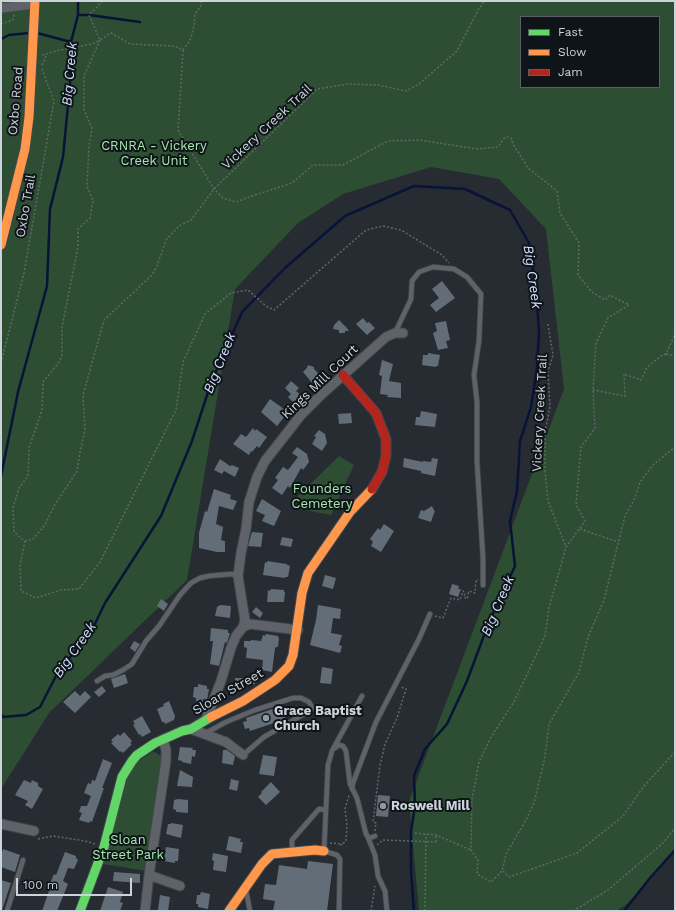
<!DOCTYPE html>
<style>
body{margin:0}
#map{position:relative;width:676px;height:912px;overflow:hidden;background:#272c32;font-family:"Work Sans",sans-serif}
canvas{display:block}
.frame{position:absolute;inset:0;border:2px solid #ccd3da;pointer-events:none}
.legend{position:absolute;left:520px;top:16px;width:140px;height:72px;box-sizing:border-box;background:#0f1419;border:1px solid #5b6066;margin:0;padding:5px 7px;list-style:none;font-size:12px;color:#ccd3da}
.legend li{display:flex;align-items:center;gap:8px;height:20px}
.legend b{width:20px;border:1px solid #5b6066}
.scale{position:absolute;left:16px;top:878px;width:116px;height:18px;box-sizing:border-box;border:2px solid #ccd3da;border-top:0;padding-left:5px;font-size:12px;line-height:14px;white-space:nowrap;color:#ccd3da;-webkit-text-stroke:3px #0f1419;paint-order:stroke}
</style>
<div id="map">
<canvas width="676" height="912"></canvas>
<div class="frame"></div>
<ul class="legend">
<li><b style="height:5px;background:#63d668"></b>Fast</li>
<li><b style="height:5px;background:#ff974d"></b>Slow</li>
<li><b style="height:5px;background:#b3261e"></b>Jam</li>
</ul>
<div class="scale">100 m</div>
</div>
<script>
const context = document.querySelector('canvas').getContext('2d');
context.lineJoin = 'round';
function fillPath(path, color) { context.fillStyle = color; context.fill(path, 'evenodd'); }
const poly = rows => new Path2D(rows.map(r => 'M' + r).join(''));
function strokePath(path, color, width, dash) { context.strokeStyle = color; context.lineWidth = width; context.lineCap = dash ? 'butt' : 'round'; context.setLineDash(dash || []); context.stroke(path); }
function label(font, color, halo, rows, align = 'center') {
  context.font = font + ' "Work Sans",sans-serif'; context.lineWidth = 4; context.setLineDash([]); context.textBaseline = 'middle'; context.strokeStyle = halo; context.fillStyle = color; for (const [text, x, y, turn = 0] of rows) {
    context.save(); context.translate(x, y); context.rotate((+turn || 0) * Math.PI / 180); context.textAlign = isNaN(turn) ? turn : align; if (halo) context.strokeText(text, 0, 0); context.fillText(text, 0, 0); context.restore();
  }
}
fillPath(poly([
 [1,1,675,1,675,851,627,904,616,911,419,911,409,801,564,389,546,229,499,179,431,167,343,194,298,223,235,289,187,580,49,713,1,789],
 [521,17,659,17,659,87,521,87],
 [339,456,354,465,331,515,310,511,296,498],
 [152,752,157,753,161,757,163,762,150,837,147,871,103,864,124,785,130,773,138,761]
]), '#2e4e33');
strokePath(poly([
 [78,15,89,15,140,22],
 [37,33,71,42],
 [1,39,9,35,30,33],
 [1,476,18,392,47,286,50,209,63,157,70,84,71,42,78,15,78,1],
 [1,714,3,717,26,715,40,707,58,672,91,632,105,603,161,516,192,441,211,383,242,312,285,268,345,216,414,186,465,189,510,210,529,243,536,289,539,332,537,368,531,407,520,441,517,491,510,521,515,566,489,622,467,681,447,724,425,749,414,776,415,806,411,831,411,872,414,911],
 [624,911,650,878,675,850]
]), '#071437', 2.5);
fillPath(poly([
 [442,281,455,298,436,312,430,305,439,298,432,289],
 [363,318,367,323,369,322,375,328,367,335,356,324],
 [339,320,346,327,349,331,345,331,345,333,339,333,339,330,333,329,334,325],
 [446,321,450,340,446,341,448,348,438,350,433,333,437,331,435,323],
 [428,353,440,355,438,366,436,366,436,367,422,365,423,355,428,355],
 [382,360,393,364,389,381,401,383,401,398,387,397,388,395,380,394,382,376,379,375],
 [308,365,314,367,314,369,321,376,313,384,303,372,307,368],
 [291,381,299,388,296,391,301,395,294,403,288,397,291,394,285,388],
 [270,399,288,412,277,426,261,412],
 [421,411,437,414,435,427,415,425,416,417,420,417],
 [351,413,352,423,339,424,338,414],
 [253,428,255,431,256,429,267,437,259,448,257,446,252,452,251,451,249,455,233,444,241,434,246,437],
 [319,430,325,434,327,443,322,451,312,444,316,437,314,436],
 [297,447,307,454,309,462,303,470,301,468,290,488,288,486,282,495,272,488,278,480,275,478,283,467,288,470,298,457,292,453],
 [404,458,423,462,423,461,431,462,432,458,438,459,435,476,421,473,421,471,403,467],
 [220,459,230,466,232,465,239,468,235,477,224,471,222,474,214,470],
 [214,489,231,495,230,499,237,501,233,510,219,506,216,524,223,527,221,540,225,541,225,552,217,552,199,548,199,533,205,511,207,512],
 [262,499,281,511,274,526,262,521,265,515,256,511],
 [432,506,435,512,434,513,431,522,418,518,421,510,424,511],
 [384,524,394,531,381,552,371,546,373,542,370,539,378,528,380,530],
 [252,532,263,533,261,547,248,546],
 [282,537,293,539,291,547,280,545],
 [267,561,287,564,287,565,290,566,288,577,285,577,285,578,263,575,265,562,267,563],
 [325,575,336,578,333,589,322,586],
 [452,584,459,586,458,589,461,589,458,597,449,594],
 [271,589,284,590,284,592,285,592,284,602,267,602,268,590,270,591],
 [161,599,168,604,164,611,157,606],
 [220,605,231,606,230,618,215,616,217,607],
 [318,605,341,609,340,619,333,618,331,633,342,635,339,645,342,646,340,653,310,645,316,620],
 [256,607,263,613,260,618,252,612],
 [211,628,228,630,228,633,230,633,227,643,225,642,219,666,210,664,213,641,210,641],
 [266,634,278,636,278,637,279,638,278,647,276,647,275,648,272,672,262,670,263,660,246,658,247,648,244,647,244,641,251,641,251,640,261,641,263,635,265,636],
 [134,641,140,644,135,652,130,648],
 [322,667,333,669,331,684,320,683],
 [125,674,128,683,114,688,111,679],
 [235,678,255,678,255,684,235,685],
 [198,684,207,686,207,689,209,689,207,700,203,699,203,702,196,701,196,698,193,697,194,687,198,687],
 [102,686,106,691,99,697,94,692],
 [75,691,80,696,85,691,91,697,75,713,63,702],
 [169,701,175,716,174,720,165,724,164,722,162,722,157,709,164,706,163,704],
 [281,706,286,719,250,731,249,728,245,729,243,722,247,721,246,718],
 [142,716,151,732,142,737,140,734,139,735,133,725,135,724,133,721],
 [124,732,132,741,130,743,132,744,123,753,121,751,120,752,111,743,113,742,111,740,118,734,120,736],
 [180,747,193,748,192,750,196,750,195,757,192,756,191,764,182,762,182,761,178,760],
 [223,750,227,750,235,756,233,765,222,763],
 [263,755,277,757,274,776,259,774],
 [103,759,112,763,102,788,104,788,92,822,90,821,89,823,79,820,82,813,79,812,81,806,87,806,91,796,84,793,88,783,91,784,92,780,95,781],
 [180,770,193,777,192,787,177,786],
 [231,779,239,781,237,791,229,789],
 [24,780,31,783,32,780,38,783,38,786,43,789,32,809,25,805,28,801,15,795],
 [271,782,280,792,266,805,258,797,262,793,261,792],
 [378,795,390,796,388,817,376,816],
 [178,799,188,800,188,813,176,812,176,810,173,809,174,800],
 [171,823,183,825,181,838,166,834,168,824,171,824],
 [229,836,241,839,240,842,243,842,241,853,226,850],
 [166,847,179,849,178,861,175,861,175,863,164,861],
 [3,849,20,855,15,872,1,867,1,856],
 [65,852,76,856,76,858,78,860,74,869,68,868,63,881,68,884,57,911,42,911,50,888,48,888,54,874,56,875],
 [213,853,228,856,226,872,213,870,214,861,212,860],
 [308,861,333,864,327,911,273,911,275,901,263,899,265,884,276,885,279,865,307,869],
 [114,872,140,874,140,883,113,881],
 [1,880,11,883,2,910,1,910],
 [108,887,123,892,120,902,123,903,120,911,100,911],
 [201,892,210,894,208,909,198,907,198,904,196,904,197,895,200,895],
 [160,895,170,897,168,911,158,910]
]), '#636d78');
const lane = poly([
 [395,333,411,299,412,281,419,272,433,267,454,269,467,277,481,294,479,341,474,375,477,402,477,462,483,558,483,585],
 [97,681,105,676,113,675,123,670,132,664,146,641,159,626,180,595,191,583,200,578,209,576,231,574,238,576],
 [204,734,226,722,255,710,293,698,301,698,309,702,312,707,311,710,264,737,243,755],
 [335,748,339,745,343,746,346,751,350,784,357,798,366,834,368,837,370,838,375,836],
 [352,789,353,783,376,722,419,639,430,614],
 [367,835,375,855,378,876,385,891,387,911],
 [292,850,292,840,319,809,326,810],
 [246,891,250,911],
 [7,911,23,860],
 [339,911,340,859,337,855,324,851,328,765,332,751,362,696]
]);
const street = poly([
 [1,8,34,4],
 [243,627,245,620,238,576,241,553,246,529,249,502,257,477,265,461,301,415,320,396,386,337,395,333,403,333],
 [206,719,221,681,231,648,236,636,243,627,250,624,298,630],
 [191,729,226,742,243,755],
 [1,824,34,831],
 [149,875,180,886],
 [145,911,149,875,166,761,166,750,163,739]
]);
const fast = poly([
 [80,911,104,847,122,777,132,761,137,755,155,743,182,731,191,729,211,717]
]);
const slow = poly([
 [1,245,25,149,29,117,35,1],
 [211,717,243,701,275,680,289,666,293,655,302,593,308,573,350,512,372,489],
 [229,911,262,864,272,854,315,850,324,851]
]);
const jam = poly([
 [343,375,376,413,386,439,386,456,382,472,372,489]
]);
strokePath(lane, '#42474c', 6);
strokePath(street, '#42474c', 11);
strokePath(fast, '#42474c', 11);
strokePath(slow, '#42474c', 11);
strokePath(jam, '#42474c', 11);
strokePath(poly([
 [103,1,89,15,100,40,111,33,130,44,174,46,183,50,178,130,214,189,223,198,236,202,252,196,292,183,313,165,343,165,388,141,419,140,477,149,498,147,505,137,507,137,511,138,513,144,528,168,557,191,560,213,579,243,578,275,592,292,605,300,610,295,629,305,608,318,596,343,593,390,595,428,581,447,576,505,585,521,566,547,549,608,545,636,514,702,491,737,479,762,472,799,471,850,478,860,477,874,491,882,502,871,506,854,526,820,534,803,545,757,549,724,579,672,588,637,604,600,625,516,635,498,640,482,653,465,675,447],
 [1,24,13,20,14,14],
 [100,40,84,76,84,110,92,128,89,146,87,186,93,201,90,218,78,229,78,247,62,327,62,355,60,361,43,382,42,410,29,448,28,476,19,488,13,508,14,532,25,541,33,539,45,525,54,506,77,471,80,452,85,430,83,395,104,320,152,275,157,266,166,240,179,226,191,220,214,189,317,89,348,84,378,85,406,91,419,84,457,51,478,10,485,1],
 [183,50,190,40,194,26,195,14,202,4,201,1],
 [42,55,60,50,92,44,100,40],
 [42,65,47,54],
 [548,324,553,355,548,372,550,407,545,432,545,471,548,501,566,547],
 [666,354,675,356],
 [1,363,24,273,54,101,42,69],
 [593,390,625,396,624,374,641,380,647,367,661,356,666,354,675,334],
 [580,529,618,542],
 [25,541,20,566,21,591,36,598,61,590,79,589,100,562,176,410,183,362,205,314,231,293,248,290,266,306,274,310,366,230,383,226,401,230,442,255,449,263],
 [435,616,443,618,451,598,460,600,463,591,465,593,464,597,467,599,469,591,475,593,476,580,478,580],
 [375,831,376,823,373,822,380,765,385,744,397,718,406,689,401,687],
 [415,833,436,835,471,850],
 [38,839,53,836,85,841,95,844],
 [436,842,436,835],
 [330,843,342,844,341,845,346,841,347,825,345,809,349,795],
 [377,845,383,840],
 [503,871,509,877,577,853,623,816,644,786,675,752],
 [371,911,375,886],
 [425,911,426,834],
 [573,911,608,890,663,843,675,828]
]), '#62676c', 1.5, [2, 2]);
strokePath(lane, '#5f6369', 4.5);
strokePath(street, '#5f6369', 9);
strokePath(fast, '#63d668', 9);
strokePath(slow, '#ff974d', 9);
strokePath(jam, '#b3261e', 9);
strokePath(poly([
 [383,840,436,842]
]), '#62676c', 1.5, [2, 2]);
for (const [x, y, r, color] of [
 [266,718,4,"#92999f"],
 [383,806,4,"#92999f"]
]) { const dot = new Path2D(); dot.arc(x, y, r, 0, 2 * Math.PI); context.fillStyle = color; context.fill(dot); strokePath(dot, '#0f1419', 1.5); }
label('13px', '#ccd3da', '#0f1419', [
 ["Oxbo Road",16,101,-85],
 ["Vickery Creek Trail",267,127,-43],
 ["Oxbo Trail",26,206,-80],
 ["Kings Mill Court",320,382,-44],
 ["Vickery Creek Trail",540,413,-87],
 ["Sloan Street",228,692,-30]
]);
label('13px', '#a5e9ac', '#0f1419', [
 ["CRNRA - Vickery",154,146],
 ["Creek Unit",154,161],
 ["Founders",322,489],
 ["Cemetery",322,504],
 ["Sloan",128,840],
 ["Street Park",128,855]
]);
label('bold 13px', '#ccd3da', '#0f1419', [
 ["Grace Baptist",274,711],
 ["Church",274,726],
 ["Roswell Mill",391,806]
], 'left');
label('italic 14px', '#cfdefb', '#0f1419', [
 ["Big Creek",70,74,-85],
 ["Big Creek",532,277,82],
 ["Big Creek",220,363,-68],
 ["Big Creek",498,606,-67],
 ["Big Creek",75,650,-55]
]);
</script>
